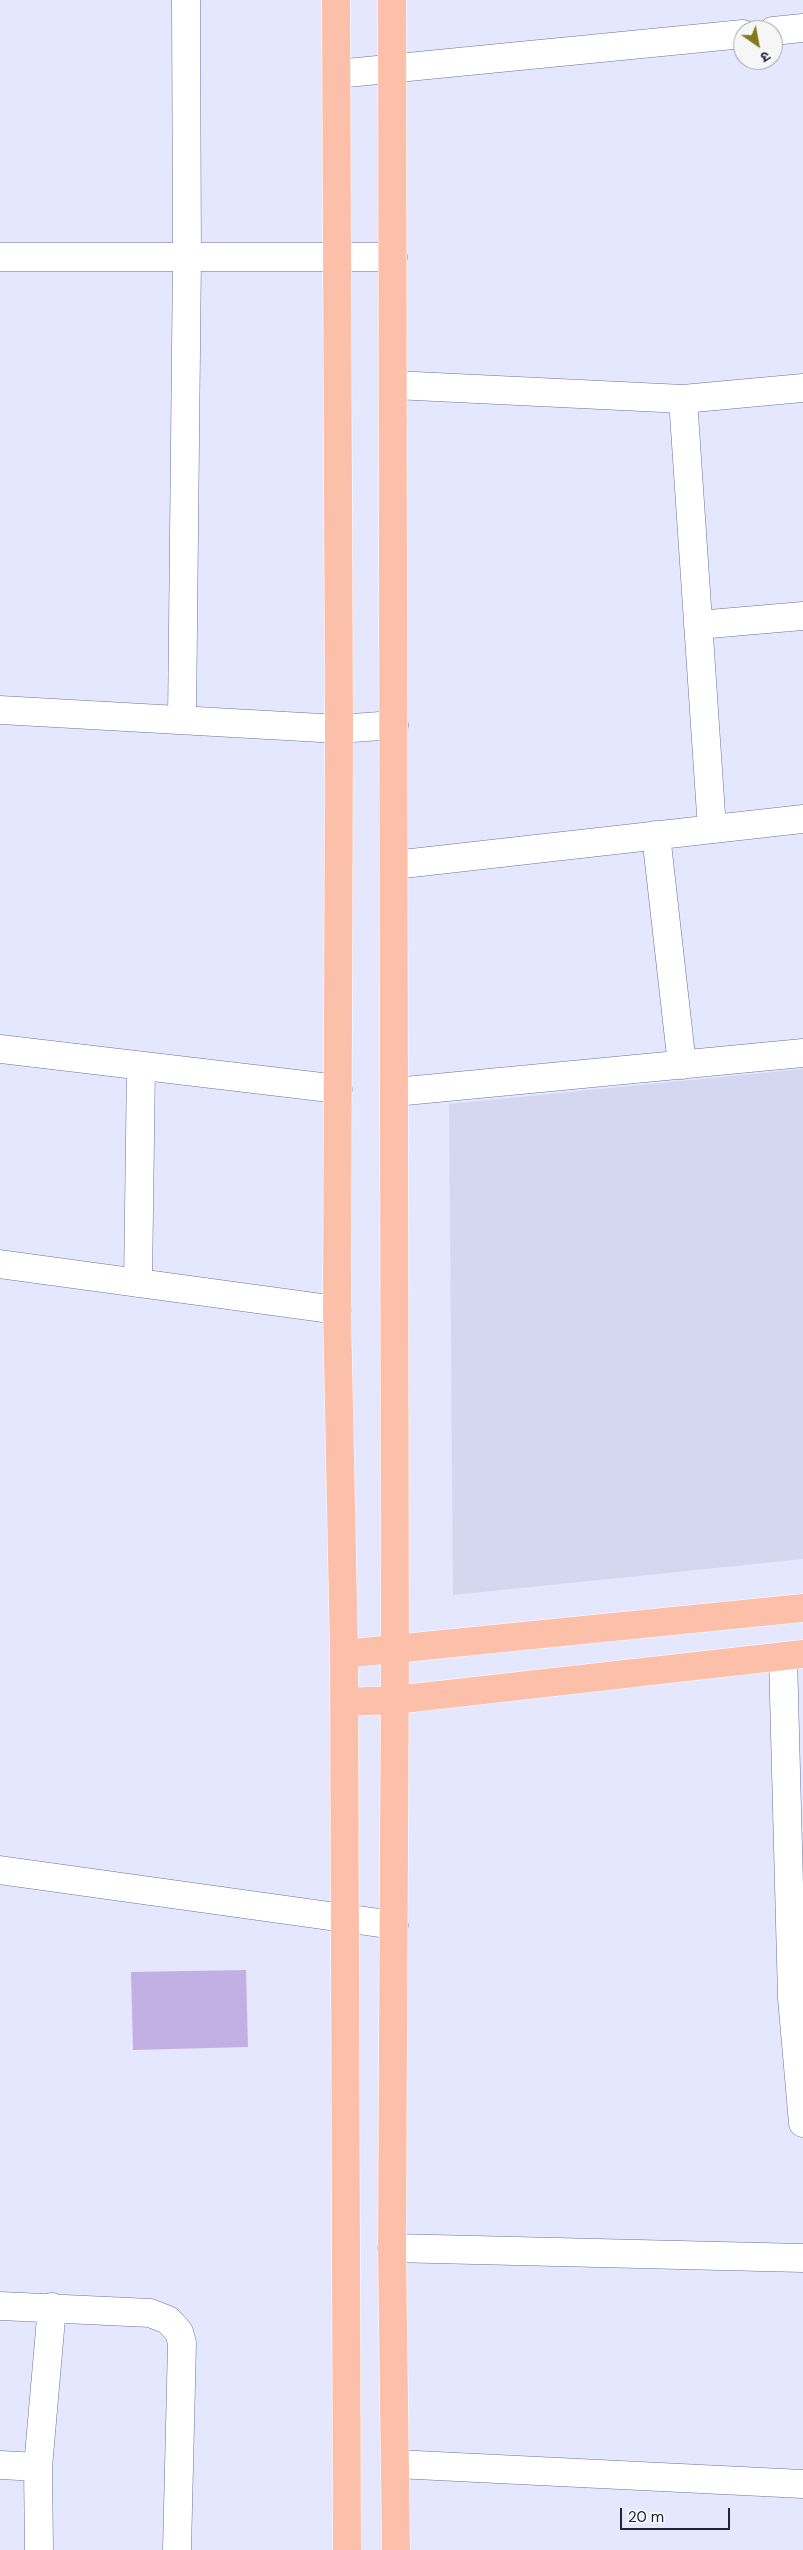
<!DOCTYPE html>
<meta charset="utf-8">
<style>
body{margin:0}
#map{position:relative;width:803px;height:2550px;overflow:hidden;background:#e5e7fe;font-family:"DM Sans","Noto Sans Devanagari",sans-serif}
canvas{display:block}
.north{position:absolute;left:733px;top:20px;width:50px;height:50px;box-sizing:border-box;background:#f6f6f6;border:1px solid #a1a2aa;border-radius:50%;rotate:147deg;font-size:14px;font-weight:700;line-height:20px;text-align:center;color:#222438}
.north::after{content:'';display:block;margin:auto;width:18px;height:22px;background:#86781c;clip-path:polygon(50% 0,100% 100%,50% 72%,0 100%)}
.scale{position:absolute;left:620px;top:2508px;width:110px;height:22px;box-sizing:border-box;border:2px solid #222438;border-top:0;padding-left:6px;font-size:15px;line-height:18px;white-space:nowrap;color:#222438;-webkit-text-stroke:4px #f6f6f6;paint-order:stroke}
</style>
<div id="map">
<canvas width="803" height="2550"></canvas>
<div class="north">उ</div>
<div class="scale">20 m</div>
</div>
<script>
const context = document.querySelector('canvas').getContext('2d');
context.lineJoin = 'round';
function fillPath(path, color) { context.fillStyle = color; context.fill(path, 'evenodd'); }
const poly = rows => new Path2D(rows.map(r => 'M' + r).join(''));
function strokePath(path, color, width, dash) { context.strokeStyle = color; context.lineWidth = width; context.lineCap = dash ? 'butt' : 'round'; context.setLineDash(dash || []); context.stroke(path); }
fillPath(poly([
 [803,1069,803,1559,453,1595,449,1104]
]), '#d4d7ef');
fillPath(poly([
 [246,1970,248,2047,133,2050,131,1972]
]), '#c2b0e5');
const minor = poly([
 [773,31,803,28],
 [337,74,743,34],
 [0,257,393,257],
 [394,385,683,399,803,388],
 [683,399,712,829],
 [698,625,803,616],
 [0,710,339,729,394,725],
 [182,720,187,257,186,0],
 [656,835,682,1065],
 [394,865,803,819],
 [0,1049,338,1089],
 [395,1092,803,1053],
 [0,1264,337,1310],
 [138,1283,141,1066],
 [783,1657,792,1998,803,2123],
 [0,1870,394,1925],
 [392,2248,803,2258],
 [0,2306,150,2313,168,2320,179,2332,182,2343,177,2550],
 [396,2464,803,2484],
 [0,2465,38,2467],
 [39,2550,38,2467,52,2307]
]);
const major = poly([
 [336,0,339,729,337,1310,344,1654,347,2550],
 [392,0,395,1650,392,2248,396,2550],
 [344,1654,803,1608],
 [344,1702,395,1700,803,1654]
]);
strokePath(minor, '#6c70a1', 29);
strokePath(major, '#fff', 29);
strokePath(minor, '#fff', 28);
strokePath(major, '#fcc0aa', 28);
</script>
